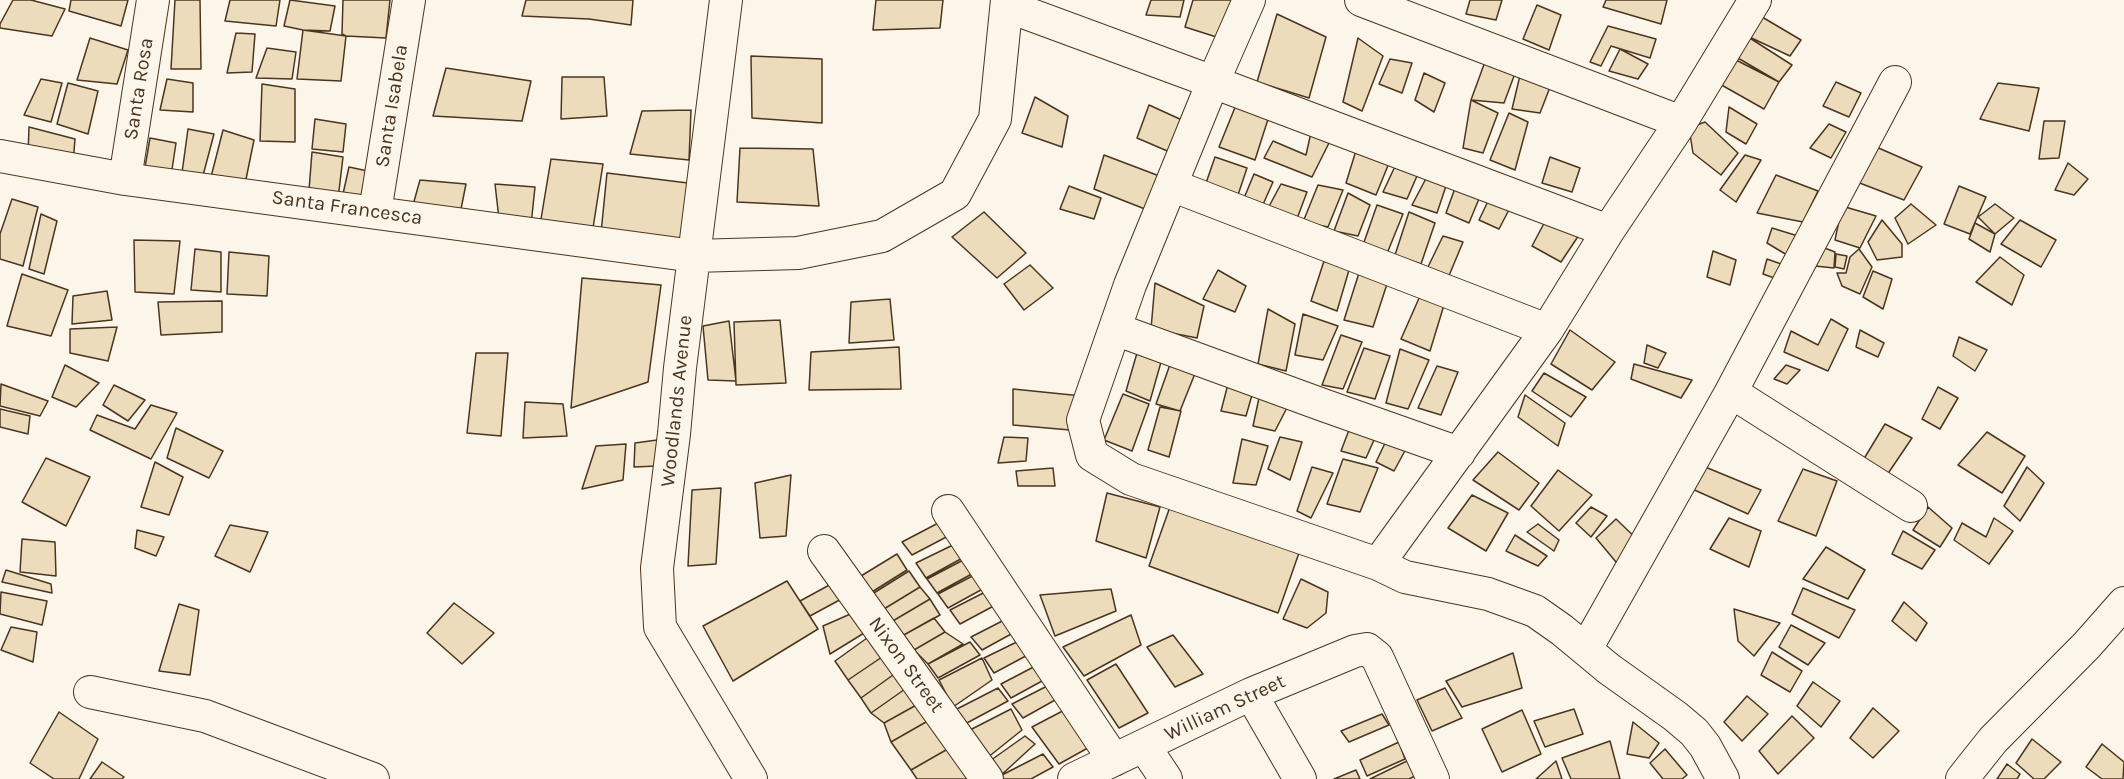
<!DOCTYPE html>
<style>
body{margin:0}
canvas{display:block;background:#fbf6e9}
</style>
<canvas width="2124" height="779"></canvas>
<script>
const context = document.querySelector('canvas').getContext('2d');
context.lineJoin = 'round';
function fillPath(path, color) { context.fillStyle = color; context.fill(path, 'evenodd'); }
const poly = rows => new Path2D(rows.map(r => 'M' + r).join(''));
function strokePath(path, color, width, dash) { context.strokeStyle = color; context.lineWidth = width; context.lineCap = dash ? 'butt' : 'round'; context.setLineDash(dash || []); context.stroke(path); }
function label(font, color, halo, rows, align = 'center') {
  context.font = font + ' Karla,sans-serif'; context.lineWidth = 4.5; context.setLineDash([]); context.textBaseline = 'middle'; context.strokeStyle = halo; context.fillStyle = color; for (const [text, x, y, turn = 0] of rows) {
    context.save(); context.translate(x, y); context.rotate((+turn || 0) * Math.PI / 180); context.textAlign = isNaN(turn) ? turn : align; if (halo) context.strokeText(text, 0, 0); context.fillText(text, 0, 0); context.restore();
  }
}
const building = poly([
 [13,0,31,0,65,9,52,36,0,28,0,24,13,0],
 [71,0,128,0,121,26,69,11,71,0],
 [175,0,200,0,201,69,171,69,175,0],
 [230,0,280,0,276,26,225,21,230,0],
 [290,0,335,6,330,31,303,30,284,26,290,0],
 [343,0,390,0,386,38,346,36,342,34,343,0],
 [526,0,633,0,631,25,589,19,522,16,526,0],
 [876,0,943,0,940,28,873,30,876,0],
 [1151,0,1184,0,1180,17,1146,15,1151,0],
 [1193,0,1248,0,1229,41,1185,27,1193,0],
 [1470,0,1502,0,1496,20,1466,14,1470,0],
 [1606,0,1667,0,1661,24,1603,7,1606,0],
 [1537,5,1561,15,1549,50,1523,39,1537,5],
 [1277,14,1326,37,1309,98,1257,82,1277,14],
 [1757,14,1801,40,1790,56,1745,35,1757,14],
 [1608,26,1656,39,1650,58,1611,46,1601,66,1590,62,1608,26],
 [303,30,346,36,341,81,297,79,303,30],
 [236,33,255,34,252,72,227,73,236,33],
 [1745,35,1792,65,1779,82,1731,54,1745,35],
 [90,38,128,50,117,84,77,80,90,38],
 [1358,38,1383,56,1362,111,1343,102,1358,38],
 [267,48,296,52,292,79,256,78,267,48],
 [1620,49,1648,64,1638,79,1609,71,1620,49],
 [751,56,822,59,822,123,752,118,751,56],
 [1390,59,1412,63,1402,93,1379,84,1390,59],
 [1486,59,1517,68,1504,103,1471,100,1486,59],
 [1736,60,1779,82,1764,109,1718,83,1736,60],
 [1522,67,1554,77,1540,113,1512,109,1522,67],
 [446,68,531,81,522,121,433,116,446,68],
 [1424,73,1445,83,1434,112,1415,100,1424,73],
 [562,77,604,77,607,116,561,119,562,77],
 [41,79,62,83,51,122,24,115,41,79],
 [167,79,193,83,193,112,160,110,167,79],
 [1836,82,1861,93,1849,117,1823,106,1836,82],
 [68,83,98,91,88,134,57,124,68,83],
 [1998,83,2039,88,2029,131,1980,119,1998,83],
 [262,84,295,89,295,142,260,141,262,84],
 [1035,97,1068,116,1062,147,1022,133,1035,97],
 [1238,100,1269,116,1255,160,1219,147,1238,100],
 [1471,100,1498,113,1483,153,1463,148,1471,100],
 [1149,105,1182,120,1172,153,1137,138,1149,105],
 [1729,107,1757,124,1746,144,1726,132,1729,107],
 [691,110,689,160,630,154,642,111,691,110],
 [1509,113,1528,122,1515,170,1490,160,1509,113],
 [315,119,346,124,343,152,312,149,315,119],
 [2044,121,2065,121,2059,158,2039,159,2044,121],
 [1705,122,1738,153,1721,175,1693,153,1689,128,1705,122],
 [1829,124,1846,132,1831,158,1810,148,1829,124],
 [29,127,75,139,73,164,28,155,29,127],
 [1312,128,1333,135,1312,177,1264,158,1273,141,1306,155,1312,128],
 [188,129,214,134,201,183,181,180,188,129],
 [223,130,254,140,244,189,210,181,223,130],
 [150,138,176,143,171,176,144,173,150,138],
 [1358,144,1391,158,1376,195,1346,183,1358,144],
 [1874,146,1922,167,1904,200,1857,182,1874,146],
 [740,148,813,149,819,206,737,202,740,148],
 [312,152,343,157,338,199,309,190,312,152],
 [1104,155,1162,177,1150,211,1094,189,1104,155],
 [1745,155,1761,160,1736,202,1720,190,1745,155],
 [1215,157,1247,168,1237,198,1204,189,1215,157],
 [1550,157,1580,168,1572,192,1542,183,1550,157],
 [551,159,603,164,593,228,540,225,551,159],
 [1398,160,1420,169,1407,199,1383,192,1398,160],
 [2068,163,2088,179,2074,195,2055,190,2068,163],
 [349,167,377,173,371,206,341,203,349,167],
 [1430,171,1449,177,1437,213,1412,205,1430,171],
 [607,173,688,183,683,240,601,233,607,173],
 [1254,174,1273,182,1261,209,1242,203,1254,174],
 [1776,175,1818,191,1803,222,1757,213,1776,175],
 [420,180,466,184,460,214,413,205,420,180],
 [1458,180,1483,189,1469,223,1446,213,1458,180],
 [495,184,535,187,531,225,499,219,495,184],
 [1281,184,1307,192,1295,224,1266,212,1281,184],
 [1318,185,1343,190,1328,227,1303,222,1318,185],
 [1069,186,1101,198,1094,219,1060,209,1069,186],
 [1959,186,1986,197,1970,234,1944,224,1959,186],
 [1348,193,1370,205,1358,236,1334,231,1348,193],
 [1491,195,1512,204,1499,229,1479,220,1491,195],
 [12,199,38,207,23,266,0,259,0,234,12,199],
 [1911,204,1936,225,1908,244,1895,218,1911,204],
 [1995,204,2014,218,1995,234,1978,217,1995,204],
 [1377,205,1403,214,1386,256,1362,248,1377,205],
 [1842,206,1876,216,1860,248,1835,240,1842,206],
 [984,212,1026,253,997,278,952,237,984,212],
 [1409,212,1435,223,1421,264,1395,255,1409,212],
 [41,214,57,221,44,274,29,269,41,214],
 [1549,214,1583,229,1561,262,1532,246,1549,214],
 [1882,220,1902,244,1902,257,1877,260,1868,242,1882,220],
 [2020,220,2056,240,2041,267,2001,244,2020,220],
 [1975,223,1995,234,1990,252,1969,239,1975,223],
 [1772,228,1798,236,1787,255,1767,243,1772,228],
 [1443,236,1463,242,1448,278,1426,271,1443,236],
 [134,240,180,241,174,294,135,292,134,240],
 [1822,247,1835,252,1834,268,1815,266,1822,247],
 [195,249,221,252,221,292,191,290,195,249],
 [1859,249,1872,267,1860,294,1842,286,1837,273,1846,273,1850,257,1859,249],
 [1713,251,1736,260,1730,285,1707,277,1713,251],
 [229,252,269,256,267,296,227,294,229,252],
 [1836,254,1847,256,1844,269,1835,267,1836,254],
 [2000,257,2024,275,2012,305,1976,282,2000,257],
 [1767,259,1784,265,1777,279,1763,274,1767,259],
 [1324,261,1349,270,1337,311,1311,301,1324,261],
 [1030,265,1053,288,1024,310,1004,284,1030,265],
 [1218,270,1246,286,1235,312,1203,299,1218,270],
 [1873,271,1892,279,1883,309,1863,297,1873,271],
 [1359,273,1387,284,1373,327,1344,320,1359,273],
 [22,274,68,290,51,336,7,326,22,274],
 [582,278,661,285,648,382,571,408,582,278],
 [1155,283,1204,306,1197,338,1151,329,1155,283],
 [107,291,112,320,72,324,73,296,107,291],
 [1420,296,1444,305,1430,351,1401,339,1420,296],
 [890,299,894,340,849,343,851,302,890,299],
 [222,301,222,332,161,335,158,302,222,301],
 [1268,309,1295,324,1286,371,1258,364,1268,309],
 [1303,314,1338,326,1323,360,1295,355,1303,314],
 [1831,319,1848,329,1828,371,1784,352,1791,331,1818,345,1831,319],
 [780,320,786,383,736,385,734,322,780,320],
 [729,321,736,381,708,380,703,326,729,321],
 [117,327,108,361,70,353,70,329,117,327],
 [1570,330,1615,362,1592,390,1551,364,1570,330],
 [1860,330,1884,343,1878,357,1856,347,1860,330],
 [1341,335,1362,342,1343,389,1322,385,1341,335],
 [1959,337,1987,350,1975,371,1953,356,1959,337],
 [1647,345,1666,353,1658,368,1644,363,1647,345],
 [1139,346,1163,355,1150,401,1126,391,1139,346],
 [899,347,901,389,809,390,811,352,899,347],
 [1364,348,1390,356,1375,399,1347,392,1364,348],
 [1400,349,1429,360,1408,409,1386,403,1400,349],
 [476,353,508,353,501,436,467,433,476,353],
 [1173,356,1198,366,1180,411,1156,404,1173,356],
 [1634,364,1692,380,1681,398,1631,379,1634,364],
 [65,365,99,383,76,407,52,397,65,365],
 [1786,365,1800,370,1787,384,1774,379,1786,365],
 [1437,366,1458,372,1441,415,1418,408,1437,366],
 [1544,373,1586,397,1571,417,1532,391,1544,373],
 [1,384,48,401,40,416,0,406,1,384],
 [1228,384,1254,388,1246,416,1221,411,1228,384],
 [1262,384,1293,396,1275,431,1253,426,1262,384],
 [114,385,145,400,128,421,103,405,114,385],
 [1938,387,1958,398,1940,429,1922,419,1938,387],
 [1013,389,1082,396,1070,430,1013,425,1013,389],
 [1123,394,1149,404,1132,451,1104,440,1123,394],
 [1525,395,1565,423,1558,446,1518,417,1525,395],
 [525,402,563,404,567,436,523,438,525,402],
 [151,405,177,413,151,459,90,430,97,415,135,429,151,405],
 [1160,407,1181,411,1169,457,1148,450,1160,407],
 [0,409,30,416,28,434,0,427,0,409],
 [1352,422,1378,431,1366,458,1341,451,1352,422],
 [1885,424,1912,438,1887,475,1862,462,1885,424],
 [176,428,223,451,209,478,167,458,176,428],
 [1987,432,2025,456,2002,493,1958,465,1987,432],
 [1004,437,1028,438,1026,461,998,463,1004,437],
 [1280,437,1302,442,1290,480,1268,469,1280,437],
 [1242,439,1268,446,1256,485,1233,483,1242,439],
 [1387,439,1407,447,1394,471,1376,462,1387,439],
 [657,440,657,466,634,467,635,443,657,440],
 [626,444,623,480,582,489,596,446,626,444],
 [1498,452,1539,483,1519,510,1473,480,1498,452],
 [46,458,90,477,66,526,22,502,46,458],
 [1343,459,1378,468,1360,512,1327,504,1343,459],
 [155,462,183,477,169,515,141,507,155,462],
 [1698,464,1761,490,1748,514,1690,488,1698,464],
 [1312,467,1333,473,1311,518,1297,511,1312,467],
 [2027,467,2044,483,2020,521,2004,506,2027,467],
 [1053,468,1055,486,1018,486,1016,471,1053,468],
 [1803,469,1837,481,1816,536,1778,521,1803,469],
 [1558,470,1592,495,1559,531,1531,506,1558,470],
 [791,475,786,536,760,538,755,483,791,475],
 [721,488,716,564,688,566,692,490,721,488],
 [1107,493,1160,507,1146,558,1096,541,1107,493],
 [1472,495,1508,513,1486,551,1448,528,1472,495],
 [1171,504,1300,550,1278,613,1149,566,1171,504],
 [1591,507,1607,516,1591,537,1576,523,1591,507],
 [1928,507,1952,528,1940,547,1913,530,1928,507],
 [1729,518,1761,531,1749,567,1710,549,1729,518],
 [1994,518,2013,531,1989,564,1954,540,1962,523,1986,537,1994,518],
 [1616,519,1641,543,1621,568,1596,538,1616,519],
 [944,520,954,533,912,555,902,542,944,520],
 [1538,524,1559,540,1554,551,1527,532,1538,524],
 [230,525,268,532,250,572,215,556,230,525],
 [137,530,164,537,156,556,135,548,137,530],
 [1903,531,1935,550,1922,569,1892,554,1903,531],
 [1515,535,1547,556,1538,566,1506,551,1515,535],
 [22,539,55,542,56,576,20,572,22,539],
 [959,542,968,555,926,578,916,563,959,542],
 [1826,547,1865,570,1848,599,1803,579,1826,547],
 [897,554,907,570,867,595,856,579,897,554],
 [969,557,979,570,937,593,927,579,969,557],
 [6,570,51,584,52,593,2,582,6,570],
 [909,571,920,587,879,612,869,596,909,571],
 [980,572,990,585,948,608,938,594,980,572],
 [1301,579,1328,592,1326,613,1307,628,1283,619,1301,579],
 [787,581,818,629,733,681,703,626,787,581],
 [833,583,845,597,810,616,800,601,833,583],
 [920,587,930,599,886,625,879,612,920,587],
 [993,588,1003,601,960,624,950,610,993,588],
 [1803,588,1855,610,1839,638,1792,614,1803,588],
 [1111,589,1116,611,1055,636,1040,595,1111,589],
 [1,592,47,601,42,625,0,614,1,592],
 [930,599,940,615,902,636,886,625,930,599],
 [1904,602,1927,623,1916,641,1892,621,1904,602],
 [454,603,494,633,462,664,427,633,454,603],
 [179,604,199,610,190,675,159,671,179,604],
 [1734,609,1780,623,1754,656,1738,641,1734,609],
 [855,612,869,630,830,654,823,626,855,612],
 [1014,615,1024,627,982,650,971,637,1014,615],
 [1131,615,1141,645,1084,676,1063,647,1131,615],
 [934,618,945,632,914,650,902,636,934,618],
 [1791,625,1825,643,1808,665,1779,647,1791,625],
 [11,627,37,632,33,662,1,650,11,627],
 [945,632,963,644,928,664,914,650,945,632],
 [874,633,885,655,848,680,835,661,874,633],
 [1173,635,1203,674,1175,687,1147,647,1173,635],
 [1027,637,1037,650,994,673,984,658,1027,637],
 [970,642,980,655,938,678,928,664,970,642],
 [1772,652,1802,671,1790,692,1761,675,1772,652],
 [1513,653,1522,688,1462,707,1446,681,1513,653],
 [885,655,900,670,861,698,848,680,885,655],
 [982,658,992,680,953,707,939,680,982,658],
 [1043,662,1053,675,1011,698,1001,684,1043,662],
 [1116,664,1148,713,1119,728,1087,680,1116,664],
 [900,670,908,687,871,713,861,698,900,670],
 [1055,682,1064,695,1023,718,1012,704,1055,682],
 [1813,682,1840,701,1821,727,1797,706,1813,682],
 [908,687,920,703,884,723,871,713,908,687],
 [998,688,1008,701,965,724,955,710,998,688],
 [1445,688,1462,718,1432,731,1417,700,1445,688],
 [1747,696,1768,714,1742,741,1724,722,1747,696],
 [920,703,933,718,891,742,884,723,920,703],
 [1074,705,1095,744,1059,764,1032,727,1074,705],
 [1873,708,1899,731,1873,758,1850,738,1873,708],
 [1011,709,1022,730,987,758,968,731,1011,709],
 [1574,709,1583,734,1545,747,1534,721,1574,709],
 [1522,710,1541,754,1502,772,1482,729,1522,710],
 [59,712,98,739,79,779,54,779,30,763,59,712],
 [1382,714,1389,725,1349,742,1341,731,1382,714],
 [1792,716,1814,738,1778,774,1759,751,1792,716],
 [933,718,953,746,911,770,891,742,933,718],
 [1633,722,1659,743,1649,758,1627,754,1633,722],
 [1025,736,1035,744,998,778,987,763,1025,736],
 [2032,739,2061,762,2044,779,2034,779,2016,763,2032,739],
 [1610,741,1620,779,1571,779,1562,758,1610,741],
 [1399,742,1405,759,1367,776,1360,760,1399,742],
 [2102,744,2124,762,2123,779,2102,779,2086,767,2102,744],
 [953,746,973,775,967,779,917,779,911,770,953,746],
 [1665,749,1687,775,1682,779,1663,779,1650,763,1665,749],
 [1043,754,1053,767,1031,779,1003,779,1000,776,1043,754],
 [1409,760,1415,776,1409,779,1370,779,1409,760],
 [1556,761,1562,779,1536,779,1556,761],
 [102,762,124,777,122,779,90,779,102,762],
 [2007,764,2020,774,2017,779,1997,779,2007,764],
 [1356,770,1360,779,1334,779,1356,770]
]);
fillPath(building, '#ecdcbc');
strokePath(building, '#4a3520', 1.5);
const street = poly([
 [726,0,680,368,674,434,657,568,660,627,751,779],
 [1249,0,1213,82,1130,285,1083,420,1092,455,1131,479,1378,564,1547,330,1608,231,1681,122,1755,0],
 [1361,0,1681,122],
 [1007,6,1213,82,1608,231],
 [0,156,125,179,694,256,798,253,882,236,955,194,995,119,1007,0],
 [125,179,153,0],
 [1171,185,1547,330],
 [375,212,409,0],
 [1115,329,1323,405,1459,453],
 [1731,392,1911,506],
 [948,511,1114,760],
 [824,551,987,779],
 [1378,564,1405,577,1488,594,1535,611,1562,630,1609,669,1675,716,1694,732,1705,746,1723,779],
 [1586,649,1731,392,1895,82],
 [90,692,205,716,373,779],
 [1251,694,1300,779],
 [1144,746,1166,779],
 [1074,779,1251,694,1355,651,1367,649,1377,657,1433,779],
 [1962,779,1993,740,2087,645,2124,603]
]);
strokePath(street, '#4a3520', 34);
strokePath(street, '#fbf6e9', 32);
label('20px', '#4a3520', '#fbf6e9', [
 ["Santa Rosa",139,89,-81],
 ["Santa Isabela",392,106,-81],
 ["Santa Francesca",347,208,8],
 ["Woodlands Avenue",677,401,-84],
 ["Nixon Street",906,665,54],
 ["William Street",1225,708,-25]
]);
</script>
